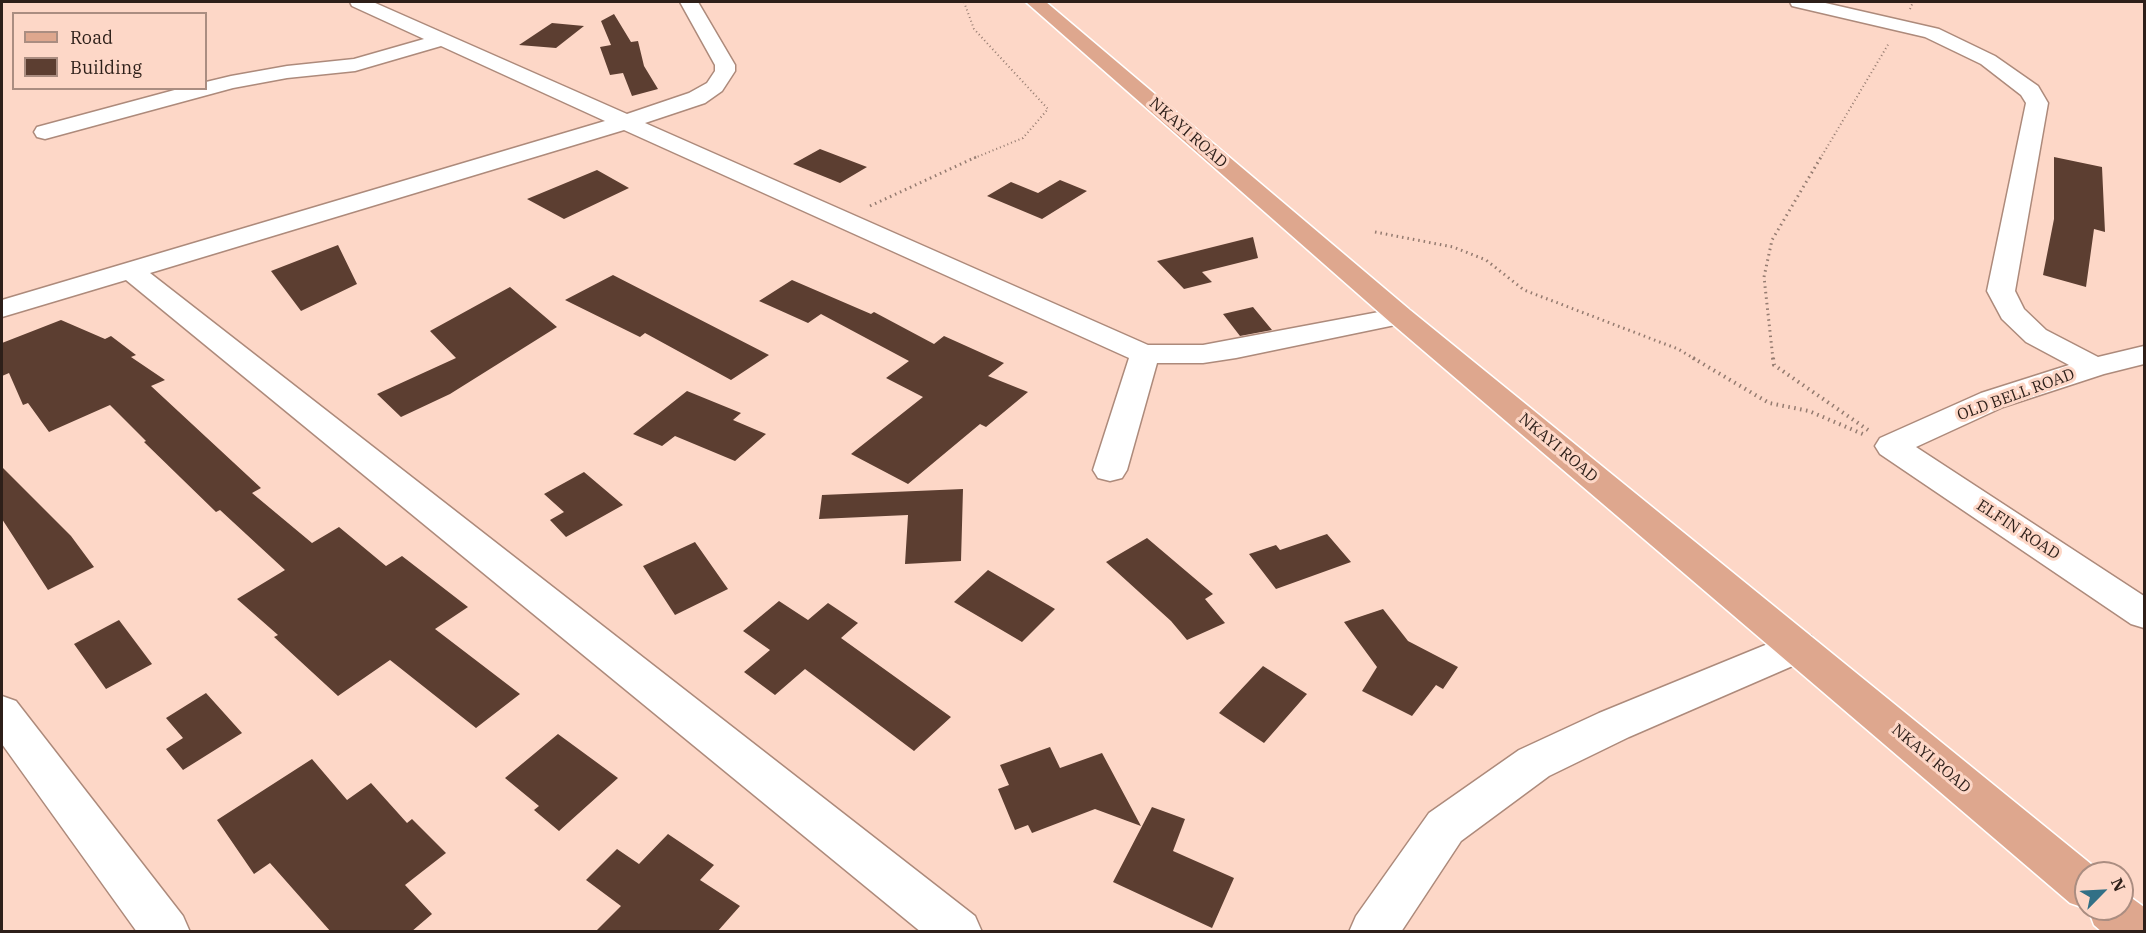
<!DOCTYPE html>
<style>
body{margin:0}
#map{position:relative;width:2146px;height:933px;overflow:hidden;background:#fdd7c7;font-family:"IBM Plex Serif",serif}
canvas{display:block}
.frame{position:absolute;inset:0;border:3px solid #2d1f19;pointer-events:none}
.legend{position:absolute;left:12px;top:12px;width:195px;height:78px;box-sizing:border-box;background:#fdd7c7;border:2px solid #aa8d81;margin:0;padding:8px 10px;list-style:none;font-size:18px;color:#2d1f19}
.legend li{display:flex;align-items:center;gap:12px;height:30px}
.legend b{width:30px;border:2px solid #aa8d81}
.north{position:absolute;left:2074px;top:861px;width:60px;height:60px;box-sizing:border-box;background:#fdd7c7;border:2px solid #aa8d81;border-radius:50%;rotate:66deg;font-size:16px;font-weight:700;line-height:24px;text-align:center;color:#2d1f19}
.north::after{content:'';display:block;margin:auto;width:21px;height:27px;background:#327086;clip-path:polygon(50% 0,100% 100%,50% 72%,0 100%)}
</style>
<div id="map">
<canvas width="2146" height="933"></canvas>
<div class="frame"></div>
<ul class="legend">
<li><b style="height:8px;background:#dea78e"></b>Road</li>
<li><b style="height:16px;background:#5c3e31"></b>Building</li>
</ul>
<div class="north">N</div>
</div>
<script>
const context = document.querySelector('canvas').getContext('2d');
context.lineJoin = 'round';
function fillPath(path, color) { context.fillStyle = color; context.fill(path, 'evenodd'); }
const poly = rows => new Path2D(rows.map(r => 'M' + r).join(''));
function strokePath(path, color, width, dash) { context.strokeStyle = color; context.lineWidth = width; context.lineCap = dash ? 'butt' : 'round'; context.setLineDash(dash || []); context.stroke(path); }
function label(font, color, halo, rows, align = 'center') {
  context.font = font + ' "IBM Plex Serif",serif'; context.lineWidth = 6; context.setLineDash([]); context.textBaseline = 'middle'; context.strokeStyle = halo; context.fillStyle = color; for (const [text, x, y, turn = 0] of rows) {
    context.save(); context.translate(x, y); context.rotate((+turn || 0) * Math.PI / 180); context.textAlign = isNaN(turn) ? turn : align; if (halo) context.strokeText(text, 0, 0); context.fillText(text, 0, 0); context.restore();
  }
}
fillPath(poly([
 [614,14,631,42,638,41,644,66,658,89,632,96,623,73,610,75,600,47,611,45,601,21],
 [552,23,584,26,556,48,519,45],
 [820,149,867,167,840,183,793,164],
 [2054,157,2102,167,2105,232,2094,229,2086,287,2043,275,2054,219],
 [597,170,629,188,564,219,527,199],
 [1060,180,1087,191,1042,219,987,196,1011,182,1038,193],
 [1253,237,1258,258,1202,272,1212,282,1184,289,1157,261],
 [338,245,357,284,301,311,271,271],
 [613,275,769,355,731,380,645,333,640,337,565,300],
 [792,280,871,314,874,312,934,344,944,336,1004,363,988,376,1028,392,986,427,980,424,908,484,851,454,923,397,886,378,909,361,821,314,808,323,759,301],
 [510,287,557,327,450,394,401,417,377,394,456,358,430,331],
 [1253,307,1272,330,1240,336,1223,314],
 [61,320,105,339,111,336,136,355,131,357,165,380,151,386,261,488,252,493,312,543,339,527,386,566,402,556,468,607,435,629,520,694,476,728,390,660,338,696,274,637,278,635,237,599,285,570,220,510,216,512,144,442,146,441,110,405,49,432,28,403,23,405,9,373,2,376,2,343],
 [687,391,741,413,733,420,766,434,735,461,675,436,662,446,633,434],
 [2,467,71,536,94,567,48,590,2,519],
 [584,472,623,505,566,537,550,520,564,512,544,494],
 [963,489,961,561,905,564,908,515,819,519,822,495],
 [1327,534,1351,562,1276,589,1249,554,1276,545,1280,550],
 [1147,538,1213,594,1205,599,1225,623,1187,640,1171,621,1106,562],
 [695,542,728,589,675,615,643,566],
 [988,570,1055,609,1022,642,954,602],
 [779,601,808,620,828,603,858,623,841,638,951,717,914,751,805,669,775,695,744,672,770,650,743,631],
 [1383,609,1408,641,1458,667,1443,689,1436,685,1412,716,1362,691,1377,667,1344,622],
 [119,620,152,664,106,689,74,644],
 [1263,666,1307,694,1264,743,1219,713],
 [206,693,242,733,183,770,166,749,183,738,166,718],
 [558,734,618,778,559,831,534,810,539,806,505,778],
 [1050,747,1060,768,1102,753,1141,826,1095,809,1032,833,1028,825,1015,830,998,789,1009,785,1000,765],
 [312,759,347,800,371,783,407,823,412,819,446,853,405,885,432,914,411,932,331,932,270,863,254,874,217,820],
 [1152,807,1185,819,1173,851,1234,878,1212,928,1113,882],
 [668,834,714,865,700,880,740,906,717,932,595,932,621,906,586,880,617,849,639,864]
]), '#5c3e31');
const minor = poly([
 [350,2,373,2,627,114,689,93,707,83,715,71,715,65,680,2,698,2,735,65,735,71,722,91,705,103,645,123,1148,345,1203,345,1400,308,1410,310,1414,316,1410,322,1400,324,1236,358,1203,363,1157,363,1127,470,1122,478,1110,481,1098,478,1093,470,1129,358,624,130,150,273,975,916,982,932,921,932,126,280,2,317,2,300,605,121,441,46,355,71,287,78,233,88,45,139,37,137,34,132,37,127,182,88,206,88,206,82,231,76,287,66,354,59,424,39,352,6,350,2],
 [1790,2,1821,2,1939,29,1995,56,2038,86,2048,103,2015,291,2024,309,2046,330,2098,357,2144,346,2144,364,2104,374,2003,407,1916,447,2144,596,2144,628,2131,624,1880,454,1875,446,1880,438,1981,393,2069,365,2026,342,2002,319,1987,291,2026,103,2021,95,1981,64,1925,37,1792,6,1790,2],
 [1797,632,1811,636,1816,647,1811,658,1629,737,1549,776,1461,841,1401,932,1349,932,1356,916,1429,813,1519,750,1599,713,1797,632],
 [2,696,16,701,183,916,190,932,137,932,2,744,2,696]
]);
const major = poly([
 [1026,2,1046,2,1410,310,2102,873,2086,873,2087,909,2070,903,1390,322,1026,2],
 [2122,891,2144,907,2144,932,2102,932,2094,925,2088,909,2122,909,2122,891]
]);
strokePath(minor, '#ad8a7b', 3);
strokePath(major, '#fff', 3);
strokePath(poly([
 [964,2,974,29,1048,109,1023,138,972,159],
 [1910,9,1913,2],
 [1820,159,1889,43]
]), '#947b70', 2, [1, 3]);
strokePath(poly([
 [870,206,976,157],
 [1375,232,1453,247,1486,260,1524,290,1678,349,1695,359],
 [1773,359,1764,277,1772,240,1821,157]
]), '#947b70', 3, [1.5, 4]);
strokePath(poly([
 [1693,358,1769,403,1809,411,1865,435],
 [1773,358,1774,365,1868,430]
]), '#947b70', 4, [1.5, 4.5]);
fillPath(minor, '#fff');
fillPath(major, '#dea78e');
label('16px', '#2d1f19', '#fdd7c7', [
 ["NKAYI ROAD",1188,133,41],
 ["OLD BELL ROAD",2016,395,-20],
 ["NKAYI ROAD",1558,448,40],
 ["ELFIN ROAD",2018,530,33],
 ["NKAYI ROAD",1931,759,40]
]);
</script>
